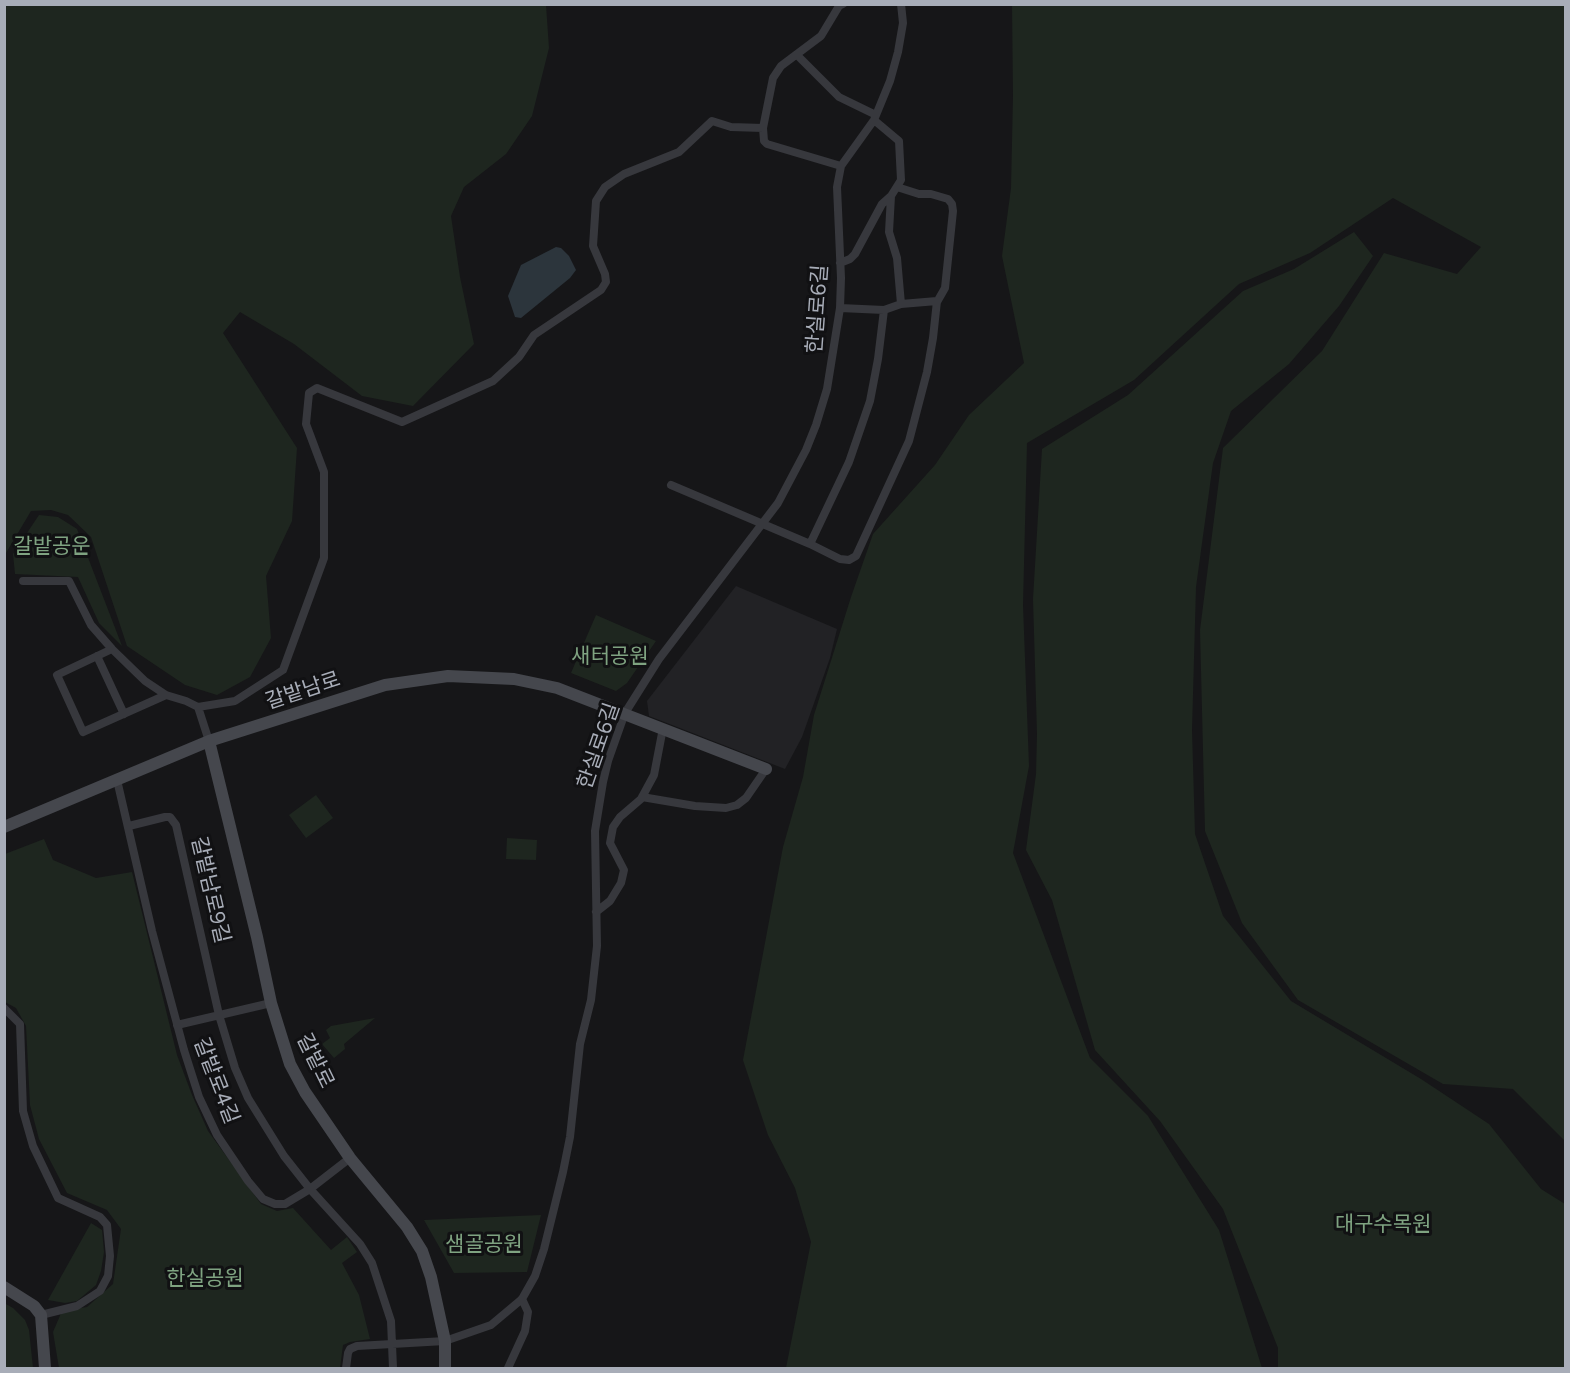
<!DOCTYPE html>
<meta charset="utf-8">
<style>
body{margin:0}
#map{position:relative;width:1570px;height:1373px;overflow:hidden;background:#161618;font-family:Figtree,sans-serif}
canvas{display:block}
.frame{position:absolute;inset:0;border:6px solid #a8adb8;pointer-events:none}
</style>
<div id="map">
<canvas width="1570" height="1373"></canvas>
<div class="frame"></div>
</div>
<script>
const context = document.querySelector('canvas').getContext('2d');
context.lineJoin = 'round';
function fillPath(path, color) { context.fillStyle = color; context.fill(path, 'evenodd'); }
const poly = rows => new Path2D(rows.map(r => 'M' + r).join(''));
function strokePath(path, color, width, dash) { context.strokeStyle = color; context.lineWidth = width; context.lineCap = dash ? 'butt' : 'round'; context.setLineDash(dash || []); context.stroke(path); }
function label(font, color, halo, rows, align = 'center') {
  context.font = font + ' Figtree,"Noto Sans KR",sans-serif'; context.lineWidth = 6; context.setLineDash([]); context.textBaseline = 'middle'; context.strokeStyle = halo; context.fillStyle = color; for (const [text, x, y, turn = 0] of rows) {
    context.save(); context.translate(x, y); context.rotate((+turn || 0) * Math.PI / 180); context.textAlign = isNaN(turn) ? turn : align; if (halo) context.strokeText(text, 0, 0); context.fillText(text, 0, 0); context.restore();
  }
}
fillPath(poly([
 [736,586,837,629,830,658,802,737,785,769,649,716,647,701]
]), '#222225');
fillPath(poly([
 [5,4,546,5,549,48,532,116,506,154,464,187,451,216,460,277,474,344,413,406,362,396,294,344,240,312,223,333,297,448,292,521,266,576,271,638,250,677,217,695,185,685,127,646,91,537,68,515,51,510,31,511,6,553,5,563],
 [1012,5,1565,5,1565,1141,1513,1089,1443,1084,1298,1000,1242,923,1205,831,1200,630,1223,448,1322,351,1384,253,1457,274,1481,247,1393,198,1310,253,1239,284,1134,380,1027,443,1023,605,1029,766,1013,853,1090,1058,1148,1116,1219,1230,1262,1368,786,1368,811,1242,795,1188,768,1135,743,1060,783,847,803,777,814,715,851,597,873,534,935,465,969,415,1024,363,1002,256,1011,188,1013,96],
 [1354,232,1373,256,1339,306,1289,364,1231,411,1213,463,1196,587,1192,730,1195,834,1223,916,1291,1001,1421,1079,1489,1124,1541,1189,1565,1204,1565,1368,1278,1368,1278,1348,1223,1209,1160,1121,1095,1050,1052,900,1026,850,1036,774,1037,734,1033,599,1042,449,1128,395,1243,291,1294,269],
 [39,515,58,517,77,529,122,646,99,623,78,577,15,574,13,554],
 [596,615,656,641,627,683,616,691,571,673],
 [316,795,333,818,306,838,289,815],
 [507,838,537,840,536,860,506,859],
 [44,839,53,860,96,878,132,872,177,1055,192,1095,208,1131,261,1204,277,1211,293,1208,331,1250,347,1237,357,1252,342,1263,359,1295,370,1339,350,1342,343,1345,340,1368,59,1368,53,1332,62,1311,87,1307,113,1284,121,1229,107,1210,67,1193,39,1139,30,1105,26,1026,16,1008,5,1002,5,854],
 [375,1018,344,1044,345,1049,334,1058,322,1044,330,1038,326,1030,331,1026],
 [541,1215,527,1272,454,1273,424,1220],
 [91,1223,102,1230,104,1252,101,1271,96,1285,77,1301,65,1303,48,1300],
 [4,1303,13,1308,25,1320,29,1330,33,1368,5,1368]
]), '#1e261f');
fillPath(poly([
 [556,247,561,248,569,256,576,270,570,278,521,318,515,317,508,296,521,265]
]), '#2c353c');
strokePath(poly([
 [798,56,839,97,876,115],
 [874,120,899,141,901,180,891,196,889,232,897,258,901,304],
 [841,166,767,144,764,141,763,128,773,78,781,66,821,36,839,6,843,4],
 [897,187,919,194,931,194,948,199,952,204,953,211,945,288,937,302],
 [840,263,850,259,855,254,882,204,891,196],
 [671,485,810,544,840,559,849,560,856,556,909,441,927,372,933,338,937,301,901,304,884,310,840,308],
 [810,544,849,462,870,401,878,359,884,310],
 [23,581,69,581,91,625,112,649,145,681,166,695,186,701,198,707,209,741],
 [112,649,57,675,83,732,166,695],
 [97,656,124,714],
 [198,707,235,701,283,670,324,558,324,472,306,424,309,393,317,388,402,422,493,381,519,357,534,335,601,290,606,282,605,274,593,246,596,201,605,187,624,174,679,152,712,121,731,127,763,128],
 [117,780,152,931,184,1050,199,1097,217,1135,248,1181,263,1199,275,1204,285,1204,310,1189,350,1158],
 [642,797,695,806,726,808,737,805,746,798,766,769],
 [129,826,165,817,170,817,176,825,219,1015,235,1068,248,1098,284,1156,310,1189,360,1244,372,1263,391,1321,393,1368],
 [596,912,610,901,621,883,624,870,610,843,613,827,620,817,641,799,654,775,663,728],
 [4,1008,20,1024,23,1111,33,1146,58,1198,100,1217,107,1225,110,1256,108,1276,100,1291,77,1306,41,1315],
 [177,1025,271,1003],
 [346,1368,348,1353,350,1349,357,1346,445,1341,491,1325,522,1299,535,1276,544,1249,563,1172,570,1137,580,1044,591,1000,597,946,595,831,603,782,608,761,625,713,659,659,778,503,806,450,816,425,827,389,840,308,841,278,837,187,841,166,874,120,890,81,898,52,903,23,901,4],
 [508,1368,525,1331,528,1312,522,1299]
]), '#37383d', 8);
strokePath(poly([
 [209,741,257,937,271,1003,290,1064,305,1092,350,1158,407,1227,422,1251,431,1277,445,1341,445,1368],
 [4,827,209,741,385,685,448,676,514,679,557,688,766,769],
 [4,1287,34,1306,41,1315,45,1368]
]), '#45474d', 12);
label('21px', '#a8adb8', '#111113', [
 ["한실로6길",818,309,-86],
 ["갈밭남로",303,691,-18],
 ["한실로6길",599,746,-71],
 ["갈밭남로9길",210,890,77],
 ["갈밭로",315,1061,64],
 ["갈밭로4길",216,1081,69]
]);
label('21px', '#7fa381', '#111113', [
 ["갈밭공운",52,547],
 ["새터공원",610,657],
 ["대구수목원",1383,1225],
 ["샘골공원",484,1245],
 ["한실공원",205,1279]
]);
</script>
